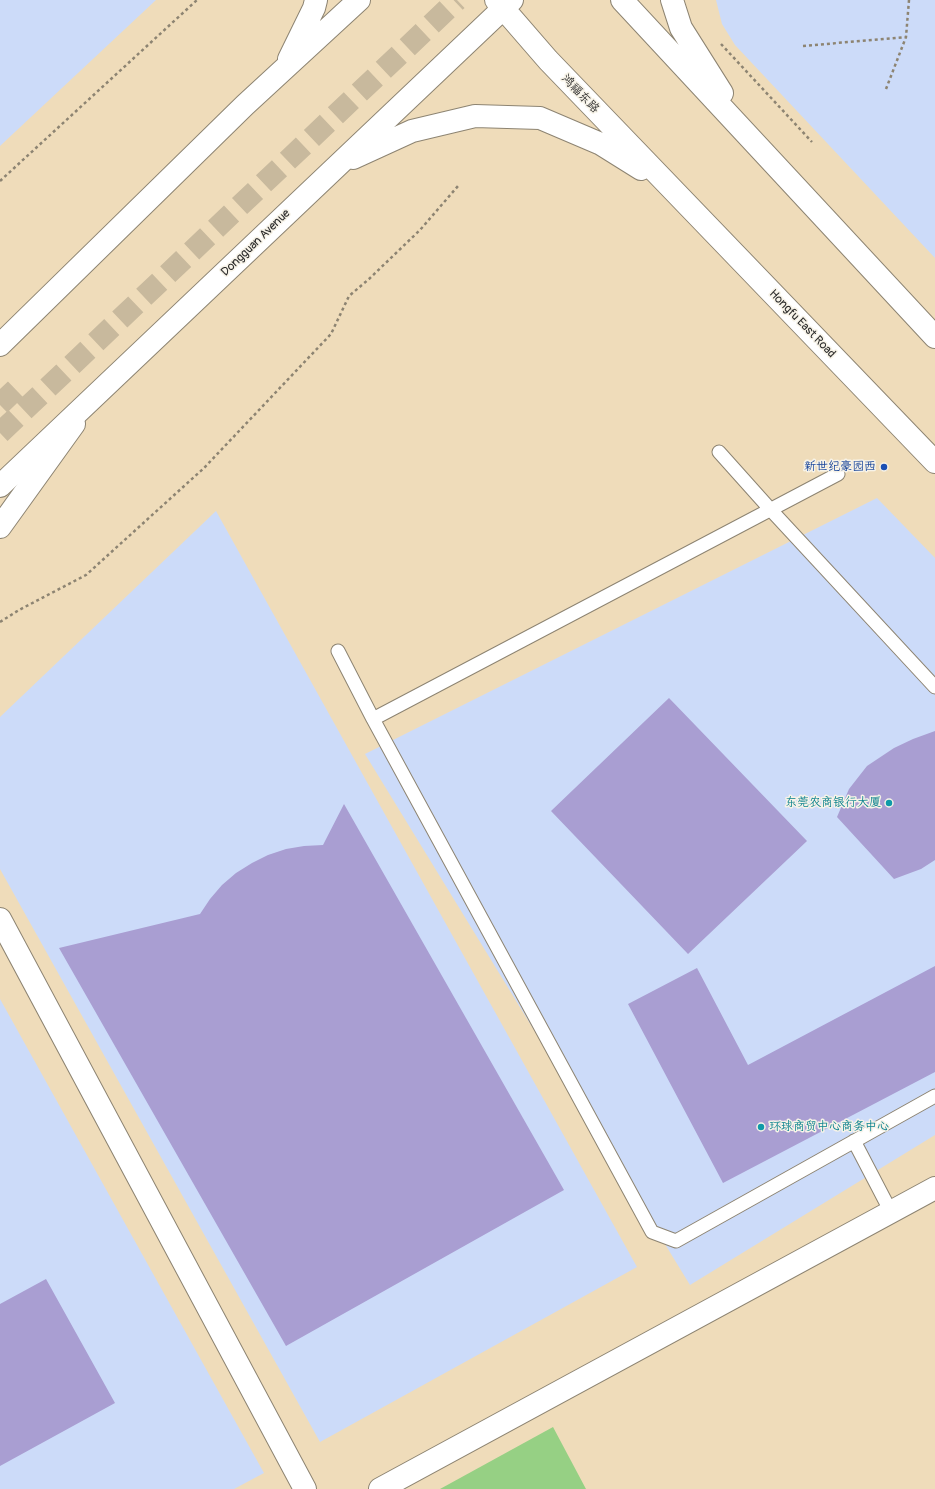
<!DOCTYPE html>
<meta charset="utf-8">
<style>
body{margin:0}
canvas{display:block;background:#efdcba}
</style>
<canvas width="935" height="1489"></canvas>
<script>
const context = document.querySelector('canvas').getContext('2d');
context.lineJoin = 'round';
function fillPath(path, color) { context.fillStyle = color; context.fill(path, 'evenodd'); }
const poly = rows => new Path2D(rows.map(r => 'M' + r).join(''));
function strokePath(path, color, width, dash) { context.strokeStyle = color; context.lineWidth = width; context.lineCap = dash ? 'butt' : 'round'; context.setLineDash(dash || []); context.stroke(path); }
function label(font, color, halo, rows, align = 'center') {
  context.font = font + ' Pangolin,"LXGW WenKai TC",sans-serif'; context.lineWidth = 3; context.setLineDash([]); context.textBaseline = 'middle'; context.strokeStyle = halo; context.fillStyle = color; for (const [text, x, y, turn = 0] of rows) {
    context.save(); context.translate(x, y); context.rotate((+turn || 0) * Math.PI / 180); context.textAlign = isNaN(turn) ? turn : align; if (halo) context.strokeText(text, 0, 0); context.fillText(text, 0, 0); context.restore();
  }
}
fillPath(poly([
 [0,0,156,0,0,146],
 [716,0,935,0,935,258,735,45,722,24],
 [877,498,935,558,935,1135,690,1285,365,754],
 [216,511,637,1267,320,1442,0,869,0,717],
 [0,999,264,1473,234,1489,0,1489]
]), '#ccdbf9');
fillPath(poly([
 [553,1427,586,1489,440,1489]
]), '#96d084');
fillPath(poly([
 [669,698,807,841,688,954,551,811],
 [935,731,935,860,921,869,894,879,837,817,849,789,867,766,894,748,913,739],
 [344,804,564,1190,286,1346,59,948,200,914,210,899,222,885,236,873,252,863,268,855,286,849,304,846,323,845],
 [935,966,935,1072,723,1183,628,1004,697,968,748,1065],
 [46,1279,115,1403,0,1466,0,1304]
]), '#a99ed2');
strokePath(poly([
 [0,389,22,412],
 [0,433,457,0]
]), '#c8b99d', 22, [22, 11]);
const lane = poly([
 [719,452,770,509,935,687],
 [338,651,373,719,652,1232,676,1241,935,1096],
 [373,719,838,474],
 [854,1141,891,1212]
]);
const street = poly([
 [0,919,305,1489],
 [380,1489,935,1188]
]);
const secondary = poly([
 [0,527,74,424]
]);
const primary = poly([
 [496,0,548,60,935,462],
 [622,0,935,337],
 [672,0,681,28,722,93],
 [289,59,314,8,316,0],
 [353,158,412,131,475,116,540,118,601,144,641,169],
 [0,345,245,105,359,0],
 [0,486,512,0]
]);
strokePath(lane, '#8d8472', 15);
strokePath(street, '#8d8472', 24);
strokePath(secondary, '#8d8472', 24);
strokePath(primary, '#8d8472', 24);
strokePath(poly([
 [721,44,812,142],
 [803,46,906,37],
 [886,89,906,37,909,0],
 [0,181,197,0],
 [0,622,19,610,86,575,204,468,331,334,349,296,369,279,420,230,458,186]
]), '#8d8472', 2.5, [3, 3]);
strokePath(lane, '#fff', 13);
strokePath(street, '#fff', 22);
strokePath(secondary, '#fff', 22);
strokePath(primary, '#fff', 22);
for (const [x, y, r, color] of [
 [884,467,4,"#1a4fb4"],
 [889,803,4,"#0f9aa8"],
 [761,1127,4,"#0f9aa8"]
]) { const dot = new Path2D(); dot.arc(x, y, r, 0, 2 * Math.PI); context.fillStyle = color; context.fill(dot); strokePath(dot, '#f7f3e8', 1.5); }
label('12px', '#2b2b2b', '#f7f3e8', [
 ["鸿福东路",580,94,46],
 ["Dongguan Avenue",256,243,-44],
 ["Hongfu East Road",802,324,46]
]);
label('12px', '#164399', '#f7f3e8', [
 ["新世纪豪园西",876,467]
], 'right');
label('12px', '#0d838f', '#f7f3e8', [
 ["东莞农商银行大厦",881,803],
 ["环球商贸中心商务中心",769,1127,"left"]
], 'right');
</script>
